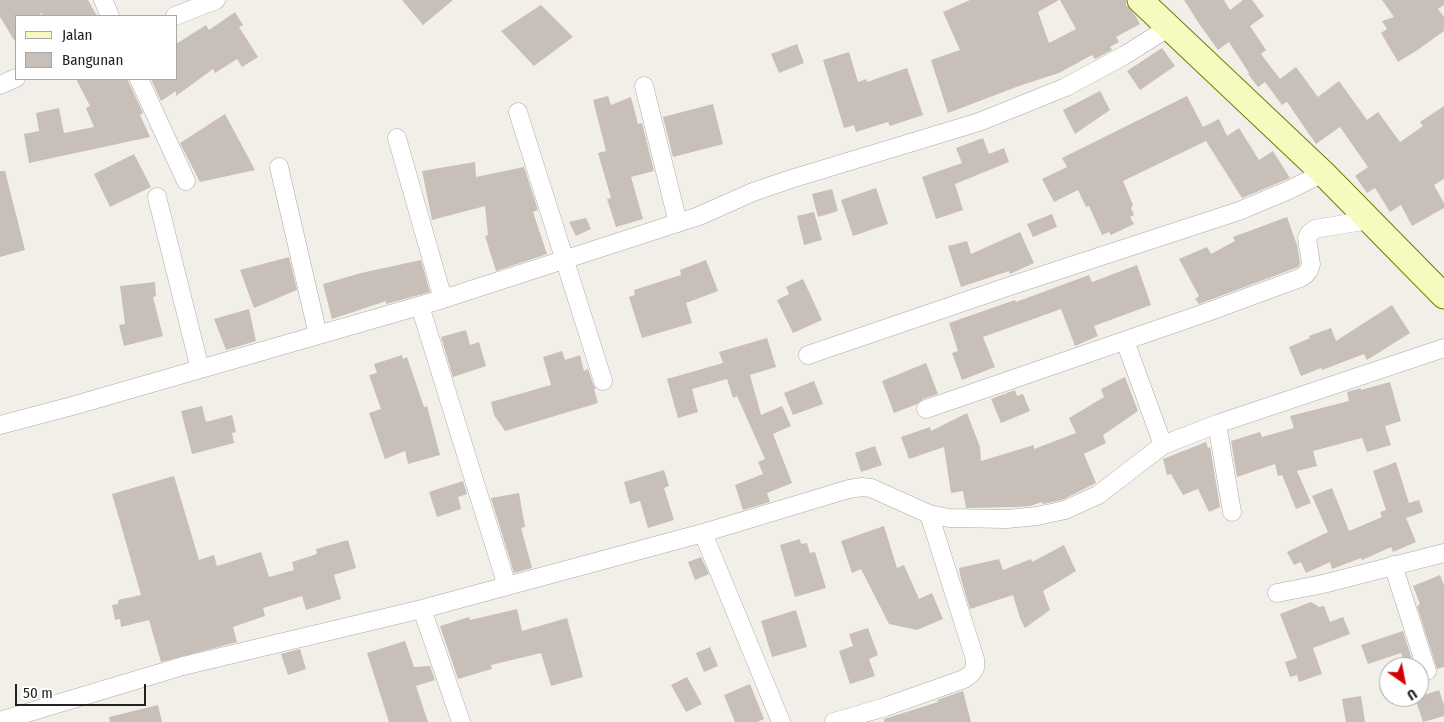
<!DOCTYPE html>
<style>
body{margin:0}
#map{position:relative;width:1444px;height:722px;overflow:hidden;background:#f2efe9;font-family:"Fira Sans Condensed",sans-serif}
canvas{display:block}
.legend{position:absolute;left:15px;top:15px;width:162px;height:65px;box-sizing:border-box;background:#fff;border:1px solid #a7a7a7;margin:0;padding:6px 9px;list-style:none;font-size:15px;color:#222}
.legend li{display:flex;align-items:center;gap:10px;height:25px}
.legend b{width:25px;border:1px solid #a7a7a7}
.north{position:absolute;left:1379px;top:657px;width:50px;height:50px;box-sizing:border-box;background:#fff;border:1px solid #a7a7a7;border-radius:50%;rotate:147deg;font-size:14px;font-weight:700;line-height:20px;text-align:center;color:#222}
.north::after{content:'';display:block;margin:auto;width:18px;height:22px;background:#d40000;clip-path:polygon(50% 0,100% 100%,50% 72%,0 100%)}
.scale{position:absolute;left:15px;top:684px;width:131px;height:22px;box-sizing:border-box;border:2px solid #222;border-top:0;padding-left:6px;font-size:15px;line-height:18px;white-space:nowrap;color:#222;-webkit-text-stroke:4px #fff;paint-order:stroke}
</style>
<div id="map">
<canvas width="1444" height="722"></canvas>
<ul class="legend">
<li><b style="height:6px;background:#f7fabf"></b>Jalan</li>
<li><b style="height:14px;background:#c7bfb8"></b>Bangunan</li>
</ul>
<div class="north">U</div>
<div class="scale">50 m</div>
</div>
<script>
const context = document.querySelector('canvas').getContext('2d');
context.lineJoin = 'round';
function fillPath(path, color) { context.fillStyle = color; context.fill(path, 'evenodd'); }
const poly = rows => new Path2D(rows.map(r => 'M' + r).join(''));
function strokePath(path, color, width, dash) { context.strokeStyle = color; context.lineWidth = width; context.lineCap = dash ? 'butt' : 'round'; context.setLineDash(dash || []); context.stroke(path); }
fillPath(poly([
 [0,0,88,0,97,16,43,16,40,12,41,16,16,16,16,43,0,17],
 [402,0,453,0,423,25],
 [970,0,1059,0,1038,12,1049,43,1076,29,1060,0,1126,0,1126,5,1135,15,1140,24,1116,37,1119,42,1110,47,1112,50,1095,59,1092,55,1059,73,1019,86,948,113,931,60,960,50,943,12],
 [1184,0,1224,0,1230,10,1243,0,1252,0,1264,16,1250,26,1266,50,1261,54,1280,79,1296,67,1318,97,1339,81,1367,120,1378,112,1400,142,1423,126,1420,122,1444,106,1444,179,1434,185,1444,203,1444,208,1412,226,1401,205,1390,212,1375,188,1367,193,1355,176,1368,167,1340,127,1316,144,1287,102,1282,105,1265,82,1258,87,1248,74,1249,73,1229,42,1218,50,1200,25],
 [1382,0,1444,0,1444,5,1438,9,1444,17,1444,31,1416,51,1398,62,1381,33,1387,29,1382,21,1394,17],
 [541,5,573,37,534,66,501,31],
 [235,12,243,25,239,27,258,57,242,67,237,59,215,73,213,69,176,96,176,91,161,101,151,79,176,79,176,44,206,25,209,30],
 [797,44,804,63,779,73,771,54],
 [1162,48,1175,66,1140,90,1127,71],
 [849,52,858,82,867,79,867,82,907,68,923,115,890,126,888,122,856,132,854,125,844,128,823,60],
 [76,79,128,79,129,83,143,113,140,115,150,137,29,163,24,134,39,131,36,113,59,108,64,133,94,127,86,108,90,106],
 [1100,91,1110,110,1075,134,1063,110],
 [608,96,611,105,631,97,638,124,642,123,654,171,631,177,643,219,616,227,607,199,611,198,598,153,606,151,593,100],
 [1187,96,1203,127,1219,119,1227,136,1239,128,1259,160,1273,151,1290,178,1242,198,1206,141,1123,181,1133,205,1131,208,1134,215,1130,217,1134,224,1111,235,1109,232,1102,235,1089,206,1086,207,1078,190,1054,202,1042,179,1067,167,1062,158],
 [713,104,723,144,673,157,663,117],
 [225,114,255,170,200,182,180,143],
 [983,138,989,154,1004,148,1009,162,955,184,963,210,936,219,922,177,962,163,956,148],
 [134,154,151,187,110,207,94,174],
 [475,162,476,177,524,167,538,210,533,212,547,254,496,271,485,236,488,235,485,206,432,220,422,171],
 [0,171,5,171,25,250,0,257],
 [876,188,888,224,853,236,841,200],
 [832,189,838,211,818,217,812,194],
 [814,212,822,240,804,245,797,216],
 [1052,214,1057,227,1033,237,1027,224],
 [1287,217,1297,245,1300,263,1298,267,1199,304,1195,299,1199,296,1179,259,1207,247,1211,254,1235,241,1233,237],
 [586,218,591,229,576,236,569,222],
 [1020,232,1034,263,1010,274,1009,271,961,287,948,246,967,241,971,254],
 [289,257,297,290,254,308,240,270],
 [421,260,430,292,386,304,386,301,332,319,323,284,361,273],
 [706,260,718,291,686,303,692,323,642,338,629,297,635,295,634,290,681,275,680,270],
 [1137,265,1151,305,1094,326,1098,336,1075,346,1061,309,983,337,995,367,962,380,952,353,958,351,949,323,1015,300,1016,302,1089,275,1092,282],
 [803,279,822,320,793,333,777,300,789,294,786,287],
 [155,282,156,296,153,297,163,336,124,346,119,325,125,324,120,286],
 [1392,305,1410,333,1367,360,1364,354,1322,370,1321,368,1301,376,1289,347,1310,338,1309,336,1331,328,1336,341],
 [249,309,256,341,226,350,214,319],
 [466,330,470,345,479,342,486,366,453,377,441,337],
 [767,338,776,367,750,375,761,415,782,406,791,426,773,434,792,483,767,493,770,502,743,510,735,485,763,474,758,462,765,459,737,396,733,398,727,379,692,389,698,412,678,418,667,379,723,363,719,352],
 [562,351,565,360,580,355,584,371,588,369,593,384,596,389,594,389,598,403,505,431,494,415,491,402,551,385,543,357],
 [402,355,403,359,407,357,424,407,427,406,440,455,408,464,405,451,385,459,369,413,381,409,369,375,377,373,374,364],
 [926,363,938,394,923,399,917,404,894,413,882,381],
 [1125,377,1138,411,1103,435,1106,443,1084,454,1096,483,1062,500,1043,504,1042,502,1030,506,1017,507,966,508,963,491,951,493,944,447,909,459,901,437,930,427,931,431,967,413,980,447,981,461,1034,445,1034,449,1076,433,1069,418,1104,397,1101,389],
 [814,381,823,404,793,415,784,393],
 [1390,382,1401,421,1385,426,1391,445,1367,452,1362,438,1313,451,1317,466,1297,471,1311,503,1296,509,1282,475,1278,476,1275,464,1237,477,1231,441,1260,432,1262,437,1294,428,1290,416,1349,401,1347,392,1361,388,1361,390],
 [1015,390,1017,396,1023,394,1030,411,1001,423,991,399],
 [202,406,206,422,232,415,236,432,232,433,234,443,192,454,181,411],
 [1206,442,1208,448,1210,447,1220,507,1209,512,1198,489,1183,495,1171,474,1167,475,1163,459],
 [875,446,882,465,861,472,855,453],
 [1396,462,1409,503,1419,500,1423,512,1406,518,1416,542,1393,552,1391,547,1362,560,1361,558,1332,569,1330,562,1306,573,1301,562,1294,565,1287,552,1328,532,1312,496,1332,488,1349,531,1382,517,1380,512,1386,510,1373,471],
 [664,470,669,486,664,488,674,520,648,528,640,501,630,504,624,482],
 [174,476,199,560,214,555,217,566,261,552,269,577,294,570,292,562,317,554,316,549,348,540,356,568,334,575,341,599,306,610,302,596,263,608,265,616,233,627,237,642,161,662,149,620,121,627,120,619,115,620,112,605,118,604,118,600,141,595,112,494],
 [463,481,467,494,458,497,461,509,437,517,429,492],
 [519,493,525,527,521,528,532,568,514,573,491,498],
 [884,526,897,568,904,565,919,599,932,593,943,619,917,630,889,624,861,569,852,573,841,541],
 [800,539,801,544,807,543,810,553,815,552,826,588,795,597,780,545],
 [1064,545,1076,571,1043,591,1050,610,1025,628,1020,618,1013,595,970,609,961,579,959,568,999,559,1003,570,1031,559,1032,562],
 [701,557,709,574,695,580,688,562],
 [1440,575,1444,585,1444,667,1437,669,1417,606,1420,604,1413,586],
 [1311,602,1319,607,1324,606,1330,622,1343,617,1350,634,1313,648,1322,674,1299,682,1297,675,1290,677,1285,662,1297,658,1280,614],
 [517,609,522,631,567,618,583,677,551,686,541,653,491,665,492,669,458,679,440,626,469,617,470,620],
 [796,610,807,647,772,657,761,621],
 [868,628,878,655,869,659,875,676,850,684,839,651,853,646,849,634],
 [1403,631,1413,663,1406,666,1401,653,1368,664,1361,645],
 [405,641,414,667,430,666,435,680,416,686,428,722,389,722,367,653],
 [710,647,718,666,704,672,696,653],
 [300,649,306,669,288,675,281,654],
 [687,677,702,704,686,712,671,685],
 [750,684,764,719,757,722,735,722,724,695],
 [1439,690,1444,705,1444,716,1423,722,1415,698],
 [963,691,971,722,884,722,884,719,938,702,937,700],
 [1361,696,1365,722,1346,722,1342,699],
 [158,705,162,722,110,722,109,717]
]), '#c7bfb8');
const minor = poly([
 [103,0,110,16],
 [175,16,216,0],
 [139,79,186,181],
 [0,85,16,78],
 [644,86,678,223],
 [518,112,603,381],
 [397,138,443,299],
 [279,167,318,335],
 [157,197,200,369],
 [420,306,507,586],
 [1125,341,1163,445],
 [808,355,1010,286,1239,211,1289,190,1323,173],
 [926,409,1205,313,1300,278,1305,275,1309,270,1311,264,1307,238,1309,234,1315,229,1369,220],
 [1217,424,1232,512],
 [0,425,72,406,443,299,699,216,753,192,791,179,979,122,1066,87,1125,55,1168,28],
 [703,533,781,722],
 [1393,565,1427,671],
 [1277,593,1323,584,1444,553],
 [422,609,461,722],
 [0,721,183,666,422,609,703,533,849,489,862,487,871,488,929,514,949,518,1007,519,1037,516,1065,510,1098,495,1163,445,1217,424,1444,348],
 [834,722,885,707,964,679,971,674,975,668,975,659,929,514]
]);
const secondary = poly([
 [1140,0,1323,173,1444,296]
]);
strokePath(minor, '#a9a9a9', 19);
strokePath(secondary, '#707d05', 27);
strokePath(minor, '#fff', 18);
strokePath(secondary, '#f7fabf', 25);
</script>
